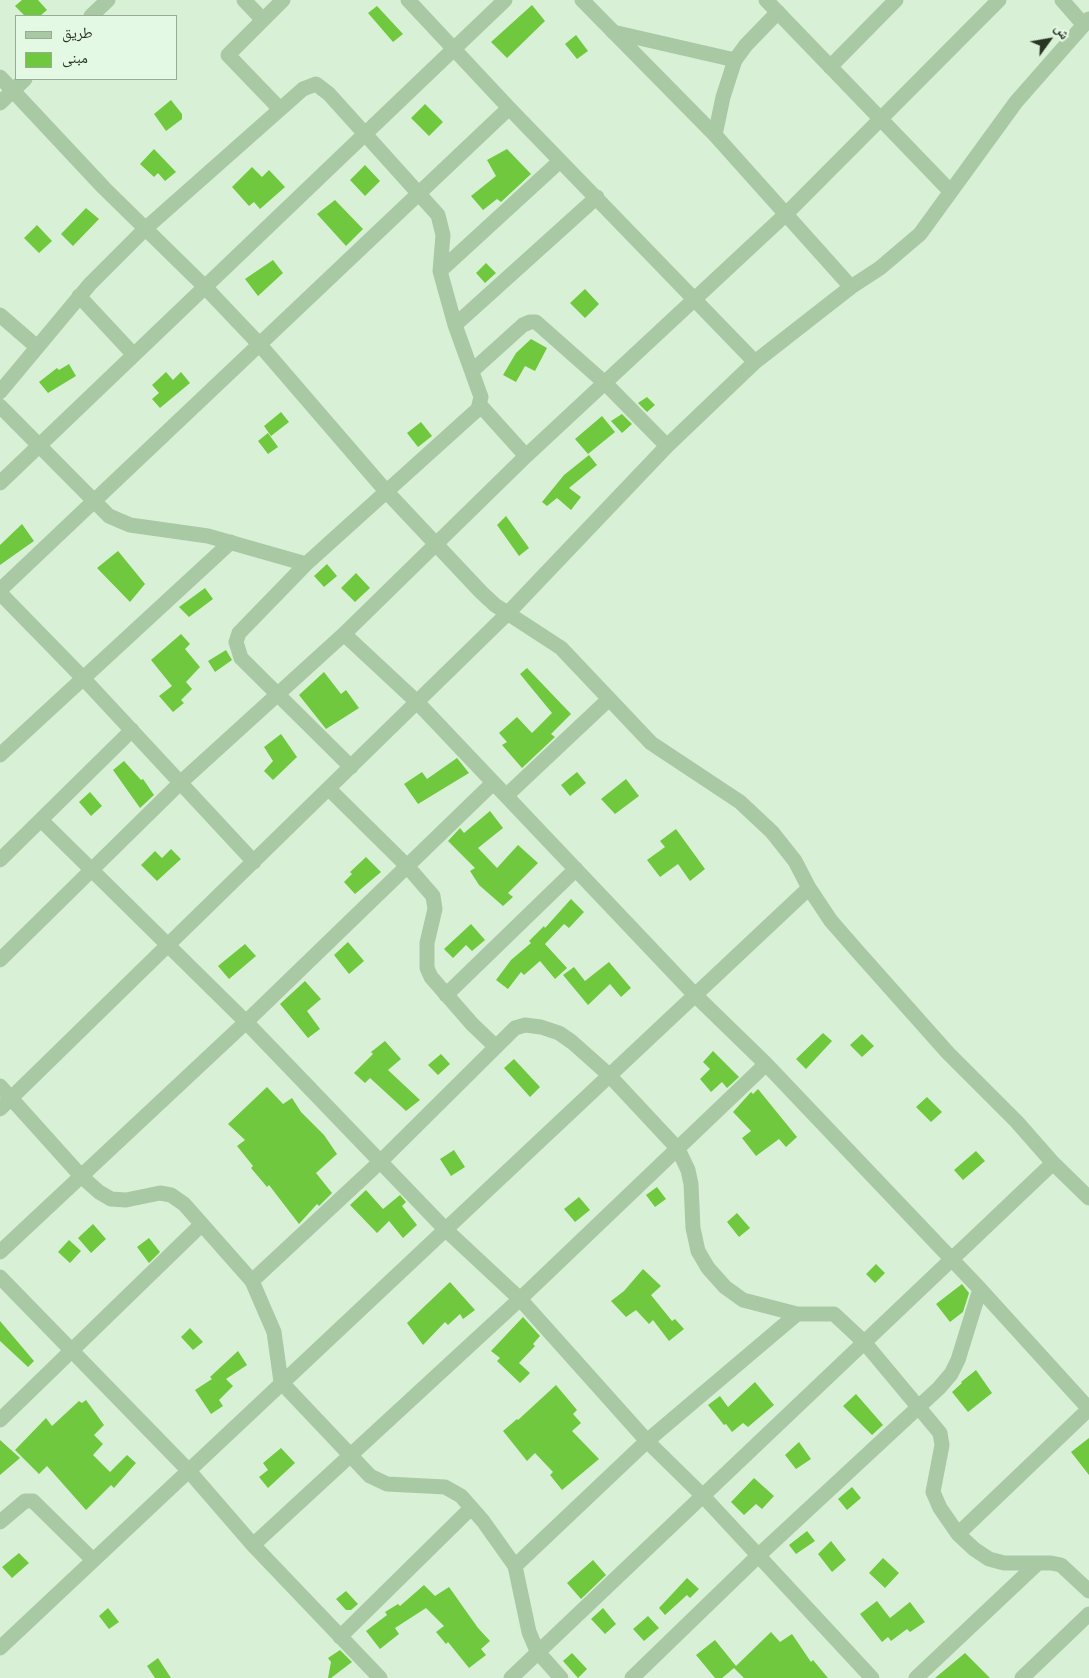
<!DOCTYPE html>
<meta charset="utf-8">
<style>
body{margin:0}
#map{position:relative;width:1089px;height:1678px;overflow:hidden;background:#d8f1d6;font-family:Signika,"Noto Naskh Arabic",sans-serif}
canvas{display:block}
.legend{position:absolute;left:15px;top:15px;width:162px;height:65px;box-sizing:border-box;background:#e4f9e3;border:1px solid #99aa97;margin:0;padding:6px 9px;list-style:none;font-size:15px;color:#293425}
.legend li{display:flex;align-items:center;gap:10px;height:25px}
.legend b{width:25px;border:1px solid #99aa97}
.north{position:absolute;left:1024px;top:15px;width:50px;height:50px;-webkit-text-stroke:4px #e4f9e3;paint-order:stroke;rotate:58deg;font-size:14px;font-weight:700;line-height:20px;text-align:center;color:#293425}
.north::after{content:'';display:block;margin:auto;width:18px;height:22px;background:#293425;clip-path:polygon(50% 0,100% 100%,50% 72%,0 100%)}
</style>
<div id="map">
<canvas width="1089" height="1678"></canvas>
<ul class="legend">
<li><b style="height:6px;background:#a8c9a3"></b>طريق</li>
<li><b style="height:14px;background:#6fc83d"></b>مبنى</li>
</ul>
<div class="north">ش</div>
</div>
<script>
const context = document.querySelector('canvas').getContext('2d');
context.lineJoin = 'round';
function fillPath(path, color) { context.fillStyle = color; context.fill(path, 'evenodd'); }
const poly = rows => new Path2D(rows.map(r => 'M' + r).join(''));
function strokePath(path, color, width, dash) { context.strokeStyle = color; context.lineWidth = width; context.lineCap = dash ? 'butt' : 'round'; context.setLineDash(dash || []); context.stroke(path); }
fillPath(poly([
 [22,0,38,0,47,10,40,16,25,16,15,6],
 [532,5,545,21,507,58,491,42],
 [377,6,403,34,393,42,368,13],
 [576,35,588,51,577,59,565,44],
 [171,100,182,114,182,119,166,131,154,114],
 [425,104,443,122,429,136,411,118],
 [154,149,176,172,165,181,158,173,154,177,140,164],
 [507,149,531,174,501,202,497,199,483,210,471,196,496,176,487,160],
 [365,165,380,181,365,196,350,180],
 [252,167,262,177,269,170,285,187,260,209,254,202,249,206,232,187],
 [335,200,363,229,346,246,317,214],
 [86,208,99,219,73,246,61,234],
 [37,225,52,241,39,253,24,238],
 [273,260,283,273,258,296,245,279],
 [486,263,496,273,485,283,476,273],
 [585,289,599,304,585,318,570,303],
 [531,339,547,348,535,371,525,366,516,382,503,375,516,353],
 [69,364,76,376,48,393,39,382,57,368,59,370],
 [166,372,173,380,181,372,190,383,160,408,152,399,159,393,152,385],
 [647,397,655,405,647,412,638,403],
 [281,412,289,422,271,436,264,426],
 [622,414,632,424,622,433,611,421],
 [602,416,615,432,588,454,575,439],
 [421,422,432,436,418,447,407,433],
 [268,433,278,447,268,454,258,441],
 [589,455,597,465,569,488,581,497,571,510,557,498,547,506,542,502,564,475],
 [506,516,529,548,519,556,497,525],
 [22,524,34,541,0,565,0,545],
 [118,551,145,584,130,602,97,568],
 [327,564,337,576,324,587,314,576],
 [356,573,370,588,355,602,341,588],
 [205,588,213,599,189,617,179,607],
 [181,634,190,644,185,649,200,667,186,682,192,689,181,700,184,703,173,712,159,696,172,686,151,660],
 [226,650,232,660,215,672,208,661],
 [527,668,571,714,551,734,555,737,522,768,502,745,507,742,499,733,517,717,532,733,552,713,520,674],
 [324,672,341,694,346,690,359,708,326,729,299,695],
 [281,734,297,757,273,780,264,771,273,761,264,747],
 [457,758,469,773,418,804,404,784,422,772,427,779],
 [124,761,141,780,143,779,154,795,140,808,113,770],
 [577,772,586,783,570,796,561,785],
 [626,779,639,796,615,814,601,799],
 [90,792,102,806,91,816,79,802],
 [490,811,503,828,478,848,497,868,518,845,538,863,508,893,513,897,503,906,479,885,470,871,475,868,448,841,460,828,464,833],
 [676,829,705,869,690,881,678,864,660,877,647,860,665,847,660,841],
 [171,849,181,859,157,881,141,865,155,851,162,858],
 [366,857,381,872,355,894,344,882,352,874,350,872],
 [571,899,584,912,569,928,564,924,545,944,567,968,555,979,540,961,524,975,521,972,508,989,496,980,511,960,531,943,529,941,544,926,545,928],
 [471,924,485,940,472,951,466,945,453,958,444,949],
 [348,942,364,961,349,974,334,955],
 [245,944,256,956,229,979,218,966],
 [609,962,631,988,621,997,610,984,588,1005,563,975,574,967,585,981],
 [305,981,321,999,307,1011,320,1029,308,1038,280,1004],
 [823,1033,832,1041,806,1069,796,1059],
 [862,1034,874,1046,862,1057,850,1045],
 [385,1041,401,1059,388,1070,420,1100,406,1111,370,1078,365,1083,354,1073,373,1054,371,1052],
 [713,1051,739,1077,727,1088,722,1082,711,1092,700,1079,710,1069,703,1062],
 [441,1054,450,1064,438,1075,428,1065],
 [514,1059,540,1087,530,1097,504,1068],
 [267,1087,283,1104,292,1098,301,1112,324,1135,337,1154,316,1173,332,1193,319,1206,317,1204,299,1224,269,1185,267,1187,251,1168,253,1166,237,1146,245,1140,228,1124],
 [758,1089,797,1137,786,1147,779,1139,756,1156,742,1138,751,1131,733,1112,751,1092,753,1094],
 [927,1097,942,1112,931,1122,916,1107],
 [454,1150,465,1167,451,1176,440,1159],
 [976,1151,985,1161,963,1180,954,1170],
 [657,1187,666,1199,655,1207,646,1195],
 [366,1190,383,1209,400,1195,406,1202,402,1206,417,1225,403,1238,389,1221,377,1233,350,1205],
 [579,1197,590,1210,575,1222,564,1209],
 [737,1213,750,1228,739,1237,727,1222],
 [93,1224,106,1239,91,1253,78,1238],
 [149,1238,160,1252,149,1263,137,1247],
 [69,1240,81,1251,70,1263,58,1252],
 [876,1264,885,1273,875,1283,866,1274],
 [643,1269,661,1286,651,1295,672,1321,675,1319,684,1329,669,1341,653,1320,649,1324,636,1310,626,1317,611,1301,624,1291],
 [450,1282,475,1310,463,1319,460,1314,448,1325,445,1322,423,1345,407,1323],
 [962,1284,969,1293,963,1312,950,1322,936,1304],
 [523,1317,540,1336,533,1344,535,1346,519,1363,530,1373,520,1383,497,1361,500,1358,491,1351],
 [0,1321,34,1361,28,1367,0,1341],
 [190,1328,203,1342,193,1350,181,1337],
 [238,1351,247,1365,226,1379,233,1386,219,1400,223,1406,211,1414,195,1390,212,1379,210,1377],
 [976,1370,992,1393,968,1412,952,1392,962,1383,961,1382],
 [755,1382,774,1405,748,1427,743,1423,732,1432,726,1424,724,1425,708,1405,720,1396,728,1407],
 [556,1385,577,1410,573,1414,581,1423,572,1431,599,1459,562,1490,550,1475,553,1472,535,1453,527,1461,503,1431,517,1419,518,1420],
 [856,1394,883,1425,872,1435,843,1406],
 [86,1400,104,1425,94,1435,103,1444,93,1455,110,1472,127,1455,136,1463,114,1488,111,1485,86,1510,47,1466,39,1474,15,1450,46,1418,52,1426,79,1401,82,1403],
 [1089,1438,1089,1475,1071,1452],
 [0,1440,20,1458,0,1475],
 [799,1442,811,1459,796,1469,785,1455],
 [281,1448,295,1463,268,1488,259,1477,268,1470,263,1463],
 [754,1478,774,1496,762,1509,756,1504,744,1515,731,1502],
 [852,1487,861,1498,847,1510,838,1499],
 [807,1531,815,1541,796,1554,789,1545],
 [831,1541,846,1560,832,1572,818,1554],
 [19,1553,29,1563,12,1578,2,1567],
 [883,1558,899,1573,885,1588,869,1573],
 [593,1560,606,1575,581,1599,567,1583],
 [687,1578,699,1589,690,1598,687,1595,665,1615,659,1608],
 [424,1585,435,1596,449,1587,478,1628,490,1641,481,1649,486,1655,469,1668,448,1642,446,1644,436,1632,444,1626,426,1608,395,1628,399,1634,380,1649,366,1631,387,1615,385,1612,398,1604,400,1606],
 [346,1591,358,1604,351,1610,346,1610,336,1599],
 [877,1601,890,1618,910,1602,925,1622,910,1632,907,1629,891,1641,888,1637,882,1642,860,1614],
 [108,1608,119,1622,109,1629,99,1616],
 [603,1608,616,1624,605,1634,591,1619],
 [648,1616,659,1628,644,1641,633,1629],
 [771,1632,780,1642,792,1634,811,1662,813,1660,828,1678,744,1678,734,1668,722,1678,715,1678,696,1655,715,1640,736,1666],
 [340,1650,352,1662,331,1678,328,1678,331,1662,328,1658],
 [572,1653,587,1669,578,1678,563,1661],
 [965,1653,990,1678,935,1678],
 [158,1658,171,1678,155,1678,147,1666]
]), '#6fc83d');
strokePath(poly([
 [244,0,263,20],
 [408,0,509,108,755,362],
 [582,0,715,135,851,287],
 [766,0,950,191],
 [1062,0,1083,24],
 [91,16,108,0],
 [613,32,735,60],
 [830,67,896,0],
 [0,77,104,188,205,287,260,345,385,490,481,592,495,605,561,648,651,743,740,802,772,832,795,861,809,888,831,921,859,953,948,1053,1017,1122,1053,1163,1089,1198],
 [0,103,25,79],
 [280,109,228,55,283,0],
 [715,135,723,97,735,60,746,45,778,12],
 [440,271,560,161],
 [79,296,134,355],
 [0,315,37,347],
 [455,325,597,197],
 [472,371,523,325,530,322,536,322,605,383,667,446],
 [0,392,90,284,146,228,303,89,316,84,329,94,438,215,443,235,440,271,455,325,481,397,478,409,306,564,239,633,236,642,241,658,351,767],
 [480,405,526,456],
 [0,406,109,516,130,525,208,536,306,564],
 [0,483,505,0],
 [0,590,509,108],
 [0,593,83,678,254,862],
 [344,634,417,702,694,994,766,1064,980,1289,1089,1409],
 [0,755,231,542],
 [329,789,407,866,433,896,435,909,427,943,427,968,431,977,472,1024,496,1047],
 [507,795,608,700],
 [42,821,246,1022,445,1229,520,1299,647,1441,703,1496,872,1678],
 [0,860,132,730],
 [0,960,180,783,344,634,526,456,786,214,999,0],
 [446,995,576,869],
 [0,1086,81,1176,99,1192,111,1199,126,1200,160,1193,171,1195,184,1204,252,1281,274,1332,281,1382,370,1476,387,1484,445,1487,461,1496,483,1521,515,1566,529,1632,537,1651,561,1678],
 [0,1109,508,613,667,446,755,362,851,287,880,268,920,234,1016,102,1089,19],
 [0,1252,246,1022,493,783],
 [0,1277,189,1471,253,1545,380,1678],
 [252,1281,381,1161,515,1028,525,1025,541,1027,559,1033,572,1042,608,1074,678,1149,688,1170,691,1184,693,1228,698,1251,708,1268,725,1287,743,1300,797,1314],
 [0,1420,201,1225],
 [0,1522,25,1501,33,1501,93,1560],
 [958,1534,1089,1409],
 [253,1545,520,1299,766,1064],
 [515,1566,647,1441,797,1314,834,1314,864,1342,940,1433,942,1445,933,1492,940,1508,958,1534,974,1549,989,1559,1004,1563,1051,1563,1061,1565,1089,1591],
 [340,1637,471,1508],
 [0,1648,809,888],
 [511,1678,1053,1163],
 [632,1678,759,1555,939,1388,951,1374,958,1360,980,1289],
 [916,1678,1038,1563],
 [1022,1678,1089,1614]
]), '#a8c9a3', 15);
</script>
